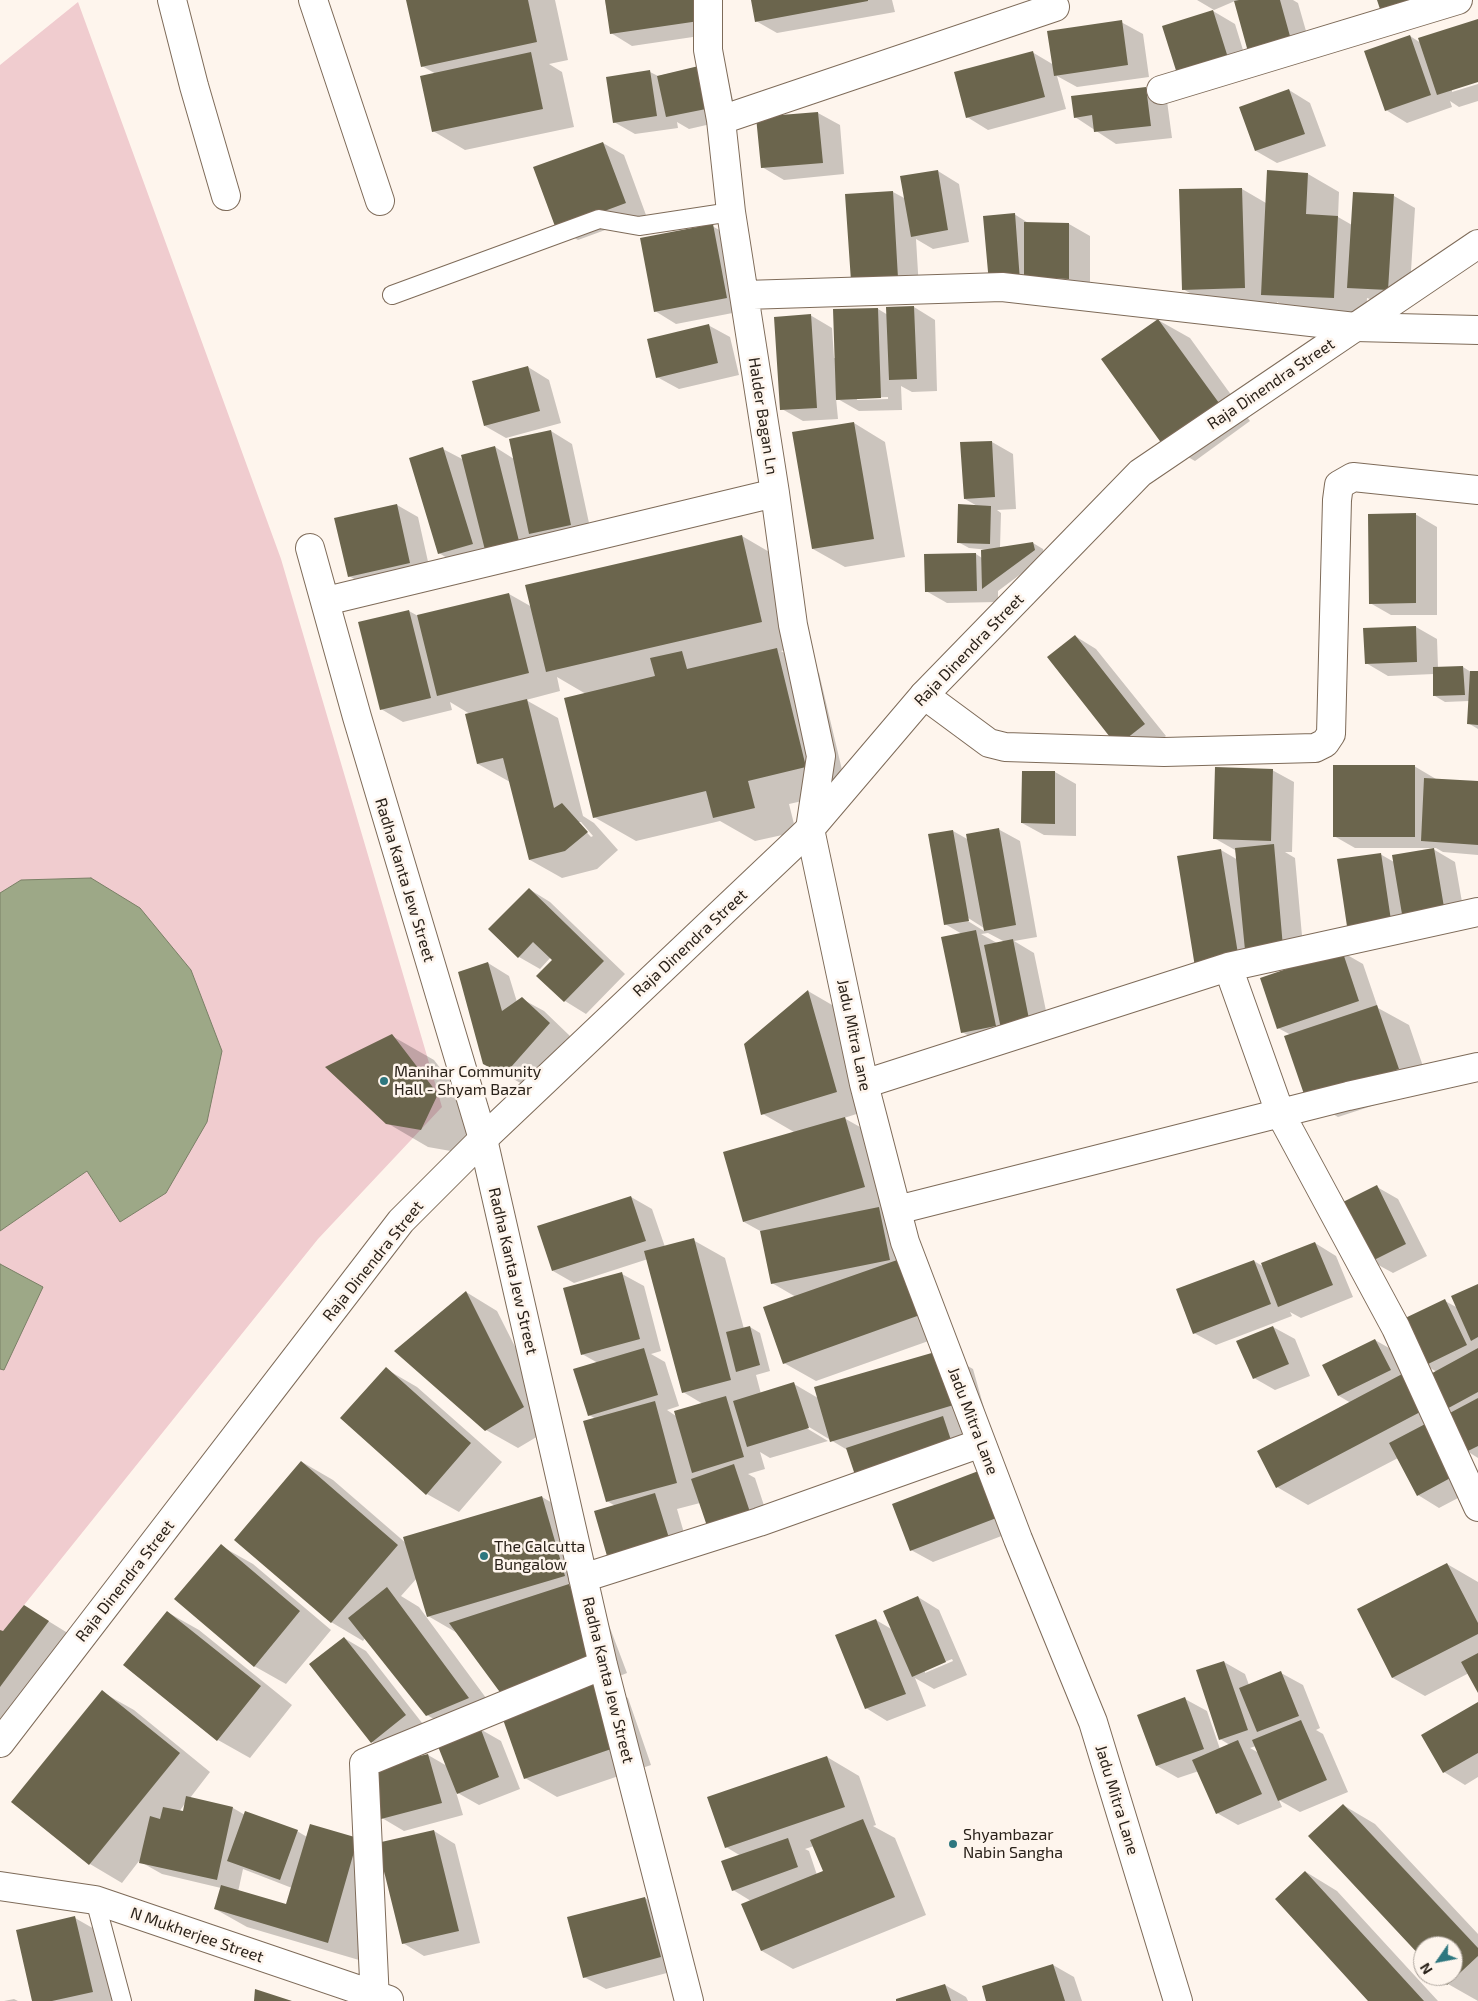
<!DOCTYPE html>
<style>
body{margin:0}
#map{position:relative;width:1478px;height:2001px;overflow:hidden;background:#fef5ed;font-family:"Exo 2",sans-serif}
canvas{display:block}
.north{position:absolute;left:1413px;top:1936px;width:50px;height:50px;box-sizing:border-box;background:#fef5ed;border:1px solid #a9a199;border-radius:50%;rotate:237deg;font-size:14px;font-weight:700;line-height:20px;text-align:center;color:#2a221a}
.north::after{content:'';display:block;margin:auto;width:18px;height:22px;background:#2e777f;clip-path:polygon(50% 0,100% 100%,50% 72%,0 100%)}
</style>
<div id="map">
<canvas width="1478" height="2001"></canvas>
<div class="north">N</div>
</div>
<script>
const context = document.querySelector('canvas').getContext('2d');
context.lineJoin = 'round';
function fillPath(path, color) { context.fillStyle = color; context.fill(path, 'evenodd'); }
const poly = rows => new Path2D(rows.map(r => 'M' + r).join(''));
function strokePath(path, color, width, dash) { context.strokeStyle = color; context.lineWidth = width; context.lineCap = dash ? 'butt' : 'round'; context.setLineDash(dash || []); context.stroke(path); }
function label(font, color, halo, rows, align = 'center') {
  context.font = font + ' "Exo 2",sans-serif'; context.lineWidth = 5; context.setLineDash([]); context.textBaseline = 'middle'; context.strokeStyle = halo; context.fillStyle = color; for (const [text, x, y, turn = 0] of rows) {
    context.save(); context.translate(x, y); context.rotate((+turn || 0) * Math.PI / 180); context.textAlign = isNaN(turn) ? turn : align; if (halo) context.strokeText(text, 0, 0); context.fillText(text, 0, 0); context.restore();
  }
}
fillPath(poly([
 [78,2,281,559,442,1107,318,1239,0,1635,0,65]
]), '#f0cccf');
const water = poly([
 [91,878,140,908,191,970,222,1051,207,1122,166,1193,120,1222,87,1171,0,1231,0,893,21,880,91,878],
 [0,1264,43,1287,4,1370,0,1369,0,1264]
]);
fillPath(water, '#9da887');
strokePath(water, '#7a8066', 1);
fillPath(poly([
 [412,0,555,0,568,60,549,64,562,72,574,127,465,150,433,131,436,74,422,66],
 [605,0,715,0,720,33,632,46,611,33],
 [752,0,892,0,895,12,777,33,756,21],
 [1197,0,1293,0,1298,3,1314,59,1272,70,1235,1,1214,10],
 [1213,11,1235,24,1251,76,1180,79],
 [1478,20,1478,81,1452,89,1452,92,1478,84,1478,101,1459,107,1450,101,1452,107,1407,123,1386,110,1410,36,1421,43],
 [1121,22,1143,34,1149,77,1077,87,1057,76,1066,109,988,130,967,117,1032,52,1054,65],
 [706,65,728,78,737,118,689,129,677,122,678,128,635,134,614,122,650,72,658,76],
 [1146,89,1167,101,1172,138,1116,144,1075,117],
 [1289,90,1310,103,1326,146,1277,163,1256,151],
 [818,113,840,125,844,174,784,180,762,167,758,118],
 [603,143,624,155,646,215,578,240,557,228],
 [938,171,959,184,969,242,933,249,916,239,919,289,852,280,893,192,906,199],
 [1308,174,1339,192,1338,217,1352,225,1394,196,1415,208,1409,302,1370,299,1367,298,1366,316,1294,312,1277,302,1277,306,1215,308,1183,289,1242,189,1266,203],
 [1014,214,1030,224,1069,224,1090,236,1090,290,1012,294],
 [712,226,734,238,748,310,676,324,655,311],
 [914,307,935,320,937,391,912,392,901,386,902,410,859,411,836,398,838,419,803,421,782,409,810,315,832,328,834,358,836,358,878,309,888,315],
 [888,397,888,399,857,400,857,398],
 [1158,320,1190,338,1250,421,1195,461,1163,443],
 [708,325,730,337,739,375,679,389,657,377],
 [528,367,549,380,561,423,506,438,485,426],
 [854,423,885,442,905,557,845,567,813,549],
 [551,431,572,444,592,537,460,566,439,553,443,449,464,460,495,447,514,459],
 [992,442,1013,454,1016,509,997,510,1001,513,1000,548,1033,543,1043,549,1045,556,998,591,998,602,947,603,926,591,976,554,982,558,989,550,969,548,958,542,979,507,965,499],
 [397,505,418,517,431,575,370,588,349,576],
 [1415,514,1437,527,1437,615,1391,615,1370,603],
 [742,536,783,560,803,646,781,651,819,673,847,791,789,804,796,832,755,841,720,821,636,841,594,817,586,694,557,677,560,691,526,700,558,718,583,816,594,823,618,850,597,869,562,878,530,860,510,782,478,764,470,714,450,702,452,710,403,722,381,709,409,611,418,616,509,594,532,607],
 [577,822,581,822,593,836,591,837],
 [1416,627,1437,639,1438,668,1463,667,1471,672,1478,672,1478,729,1468,723,1469,701,1445,702,1435,696,1434,674,1388,676,1366,663],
 [1075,636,1096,649,1166,736,1139,758],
 [1414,766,1436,779,1478,783,1478,855,1443,852,1436,848,1355,848,1334,836],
 [1272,770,1294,782,1292,852,1285,852,1295,858,1304,958,1218,978,1221,850,1238,860,1235,850,1214,838],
 [1055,772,1076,784,1076,836,1044,835,1022,823],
 [998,829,1020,841,1037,937,1014,941,1034,953,1051,1035,984,1044,962,1032,962,934,945,924,953,831,969,840],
 [965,916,984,928,984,931,963,918],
 [988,933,1005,942,997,943,981,934],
 [1433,849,1455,862,1466,925,1370,945,1380,854,1394,862],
 [529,889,550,902,625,974,586,1014,565,1001,538,976,554,960,551,957,540,969,519,957],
 [1342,952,1363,964,1378,1008,1409,1025,1430,1087,1338,1117,1307,1099,1291,1035,1278,1028],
 [488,963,509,976,517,1002,522,999,544,1011,570,1036,526,1086,484,1063],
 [808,991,839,1009,869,1110,844,1118,876,1136,896,1205,881,1209,911,1227,951,1333,816,1381,784,1363,796,1297,772,1283,762,1232,744,1222,794,1132,763,1114],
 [392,1036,434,1060,479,1119,462,1153,428,1147,387,1123],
 [1377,1187,1398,1199,1427,1256,1393,1273,1371,1261],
 [631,1197,652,1209,665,1247,693,1240,725,1258,744,1329,750,1327,760,1333,770,1371,756,1375,761,1394,794,1384,818,1398,941,1351,973,1369,988,1422,964,1430,974,1458,849,1451,804,1424,803,1426,828,1441,770,1458,760,1452,765,1469,748,1474,755,1478,771,1527,700,1503,677,1509,689,1550,607,1501,596,1419,589,1415,598,1363,582,1354,622,1274,644,1286,661,1351,651,1354,665,1362,679,1406,667,1410,676,1416,703,1404,683,1392,648,1259,574,1283,553,1271],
 [1315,1243,1336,1256,1353,1297,1301,1318,1290,1312,1292,1316,1216,1345,1194,1333,1254,1261,1264,1267],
 [1478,1285,1478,1458,1467,1451,1477,1488,1439,1508,1418,1495,1398,1458,1308,1505,1277,1487,1351,1403,1339,1396,1324,1366,1375,1340,1396,1352,1435,1392,1437,1372,1425,1365,1445,1301,1458,1308],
 [466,1292,497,1311,555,1426,518,1448,486,1430],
 [1273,1327,1295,1339,1310,1376,1275,1390,1254,1378],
 [386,1369,417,1387,502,1462,459,1512,427,1494,342,1418],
 [302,1462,333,1480,407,1544,542,1497,573,1515,601,1604,627,1673,602,1683,628,1698,651,1765,557,1797,525,1778,522,1705,459,1634,428,1616,417,1578,401,1596,419,1607,500,1717,459,1734,427,1715,365,1638,363,1641,331,1622],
 [1002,1483,1020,1529,933,1562,911,1550],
 [221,1546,253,1564,331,1630,286,1684,254,1666],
 [1447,1564,1478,1582,1478,1691,1469,1673,1425,1696,1393,1678,1358,1609],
 [918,1597,939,1610,967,1675,934,1689,915,1678,926,1706,887,1721,866,1708,876,1620,893,1630],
 [952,1659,953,1661,925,1673,925,1670],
 [24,1606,79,1640,0,1731,0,1631,3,1633],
 [167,1612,199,1630,292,1705,250,1758,218,1740,125,1665],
 [344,1638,366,1651,426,1728,393,1754,372,1742],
 [1224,1662,1245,1674,1249,1685,1281,1673,1303,1685,1320,1728,1316,1730,1323,1734,1348,1792,1300,1812,1279,1800,1282,1807,1238,1825,1217,1813,1199,1771,1178,1778,1157,1766,1185,1699,1207,1711,1220,1749,1230,1745,1220,1739],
 [1256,1746,1259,1753,1250,1748],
 [102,1692,134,1710,210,1772,190,1798,233,1808,245,1815,297,1831,307,1837,381,1852,434,1831,455,1844,480,1943,424,1956,403,1943,385,1872,359,1960,247,1927,215,1909,221,1888,162,1874,139,1861,122,1883,90,1864,13,1802],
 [186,1802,184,1813,179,1812],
 [243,1869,292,1888,287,1906,238,1892],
 [1478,1704,1478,1777,1465,1785,1444,1772],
 [480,1729,501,1741,520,1789,479,1805,456,1792,463,1815,404,1831,382,1818,428,1755,447,1766],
 [827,1757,859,1776,876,1825,873,1826,895,1838,926,1915,793,1969,762,1951,751,1901,733,1890,741,1856,726,1847],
 [814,1846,824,1872,817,1875,809,1851,805,1849],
 [1343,1805,1375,1824,1478,1934,1478,2001,1448,1984,1441,1976,1453,1976,1453,1946,1423,1946,1423,1957],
 [1306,1872,1337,1891,1438,2001,1369,2001],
 [645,1898,666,1910,682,1969,606,1989,584,1977],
 [75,1918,96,1930,113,2001,33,2001],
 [1053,1965,1074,1977,1082,2001,988,2001],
 [945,1985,966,1997,968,2001,897,2001],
 [14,1999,18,2001,4,2001]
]), '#0003');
fillPath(poly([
 [406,0,528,0,537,42,421,67],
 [605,0,696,0,699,21,610,34],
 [751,0,868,0,868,1,755,22],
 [1239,0,1280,0,1293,47,1250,59,1234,1],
 [1377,0,1429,0,1383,18],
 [1213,10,1230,64,1179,80,1162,26],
 [1478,19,1478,82,1437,95,1418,38],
 [1122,20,1128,65,1054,76,1047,31],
 [1410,35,1431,95,1385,111,1364,51],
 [1033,51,1045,97,966,118,954,72],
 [531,52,543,109,432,132,420,76],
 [707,64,716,107,666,117,657,76],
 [650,70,657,116,613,123,606,77],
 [1146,87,1151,126,1094,132,1092,115,1074,118,1071,96],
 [1289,89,1305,134,1255,151,1239,107],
 [818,112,823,163,761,168,756,117],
 [603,142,626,203,556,229,533,167],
 [938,170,948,230,911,237,900,176],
 [1267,170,1308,173,1306,214,1338,216,1334,298,1261,295],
 [1242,188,1245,288,1182,290,1179,189],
 [893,191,898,278,851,281,845,194],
 [1353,192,1394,194,1388,290,1347,288],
 [1015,213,1020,281,989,283,983,216],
 [1024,222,1069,223,1069,279,1024,277],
 [713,224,727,298,654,312,640,238],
 [914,306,917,379,889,380,886,307],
 [878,308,881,398,836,400,833,309],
 [811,314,817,408,780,410,774,317],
 [1158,319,1219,403,1162,444,1101,359],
 [709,324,718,363,656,378,647,339],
 [528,366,540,411,484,426,472,381],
 [854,422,874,539,812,549,792,432],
 [551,430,571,525,529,534,509,439],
 [992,441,995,497,964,499,960,442],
 [495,446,519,541,485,550,461,455],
 [443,447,473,544,438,554,409,458],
 [397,504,410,563,348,577,334,518],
 [958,504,991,506,990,544,957,543],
 [1416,513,1416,603,1369,604,1368,514],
 [742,535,762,622,546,672,525,585],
 [1033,542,1035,550,982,589,981,550],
 [976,553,977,591,925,592,924,554],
 [509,593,529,673,437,696,417,615],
 [409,610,431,698,380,710,358,622],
 [1416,626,1417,662,1365,664,1363,628],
 [1075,635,1145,724,1117,746,1047,657],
 [777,648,806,767,748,781,755,808,713,818,706,791,593,818,564,698,655,676,650,658,682,651,687,669],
 [1463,666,1465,695,1433,696,1433,667],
 [1470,671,1478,671,1478,725,1467,724],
 [527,699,554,808,562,803,588,832,565,851,529,860,503,758,477,764,465,714],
 [1333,765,1415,765,1415,837,1333,837],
 [1215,767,1273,769,1271,841,1213,839],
 [1022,771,1055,771,1055,824,1021,823],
 [1424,778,1478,781,1478,845,1421,841],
 [999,828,1016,925,984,931,966,834],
 [953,830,969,921,944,925,928,834],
 [1274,844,1283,947,1245,950,1235,848],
 [1434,848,1445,913,1403,920,1392,855],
 [1221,849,1239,960,1195,967,1177,856],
 [1381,853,1392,927,1348,933,1337,859],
 [529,888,604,961,564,1002,536,976,552,960,533,942,518,958,488,929],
 [976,930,996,1026,961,1033,941,937],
 [1013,939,1030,1024,1001,1029,984,945],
 [1342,950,1359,1001,1277,1029,1260,978],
 [488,962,502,1011,522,997,550,1023,504,1075,483,1064,458,972],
 [808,990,837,1092,761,1115,744,1044],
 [1377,1005,1399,1069,1306,1100,1284,1036],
 [392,1034,438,1094,421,1130,386,1124,325,1067],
 [845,1117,865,1187,743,1222,723,1152],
 [1377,1185,1406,1244,1370,1262,1341,1203],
 [631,1196,646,1241,552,1271,537,1226],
 [879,1207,890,1260,771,1284,760,1231],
 [694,1238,731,1380,682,1393,644,1251],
 [1315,1242,1333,1285,1278,1307,1261,1263],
 [900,1259,920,1315,783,1364,763,1307],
 [1254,1260,1271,1304,1193,1334,1176,1289],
 [622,1272,640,1339,581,1355,563,1288],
 [1478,1284,1478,1337,1471,1341,1451,1296],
 [466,1291,524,1407,485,1431,394,1351],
 [1445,1299,1467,1345,1424,1366,1401,1320],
 [750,1326,760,1365,736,1372,726,1332],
 [1273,1326,1289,1364,1253,1379,1236,1341],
 [1375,1339,1391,1370,1338,1396,1322,1365],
 [644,1348,658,1395,588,1416,573,1369],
 [1478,1348,1478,1392,1443,1411,1425,1377],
 [942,1350,957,1404,830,1442,814,1387],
 [386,1367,471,1443,426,1495,340,1418],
 [1404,1373,1424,1410,1276,1488,1257,1451],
 [794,1382,809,1428,747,1447,733,1401],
 [726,1396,744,1457,692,1473,674,1411],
 [1478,1398,1478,1446,1466,1452,1446,1415],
 [655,1401,677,1483,606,1502,583,1421],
 [943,1416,953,1446,856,1478,846,1448],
 [1429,1422,1456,1475,1417,1496,1389,1443],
 [301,1461,398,1545,331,1623,234,1540],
 [734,1464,751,1515,708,1529,691,1479],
 [981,1470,999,1517,910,1551,892,1504],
 [655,1493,669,1538,607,1556,594,1511],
 [542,1496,565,1576,427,1617,403,1537],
 [221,1544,300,1611,254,1667,174,1599],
 [1447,1563,1478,1623,1478,1634,1392,1678,1357,1609],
 [569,1584,596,1655,502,1695,449,1623],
 [387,1587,469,1698,426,1716,348,1618],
 [918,1596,946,1662,912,1677,883,1611],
 [24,1605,49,1621,0,1687,0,1630,3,1631],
 [167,1611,261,1686,217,1741,123,1665],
 [876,1619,906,1694,865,1709,835,1635],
 [344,1637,406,1715,371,1743,309,1664],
 [1478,1653,1478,1693,1461,1662],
 [1224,1661,1248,1730,1219,1740,1196,1670],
 [1281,1671,1299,1716,1257,1732,1239,1688],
 [596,1679,620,1746,524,1779,500,1711],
 [102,1690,180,1753,89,1865,11,1802],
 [1185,1697,1204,1749,1156,1766,1137,1715],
 [1478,1702,1478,1753,1443,1773,1421,1735],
 [1301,1720,1327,1780,1278,1801,1252,1740],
 [480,1727,499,1777,457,1794,437,1744],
 [1238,1740,1262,1794,1216,1814,1192,1760],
 [428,1754,442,1803,381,1819,368,1769],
 [827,1756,845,1807,725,1848,707,1797],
 [186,1796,233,1807,217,1880,139,1863,150,1816,160,1819,163,1807,183,1811],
 [1343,1804,1478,1948,1478,1956,1447,1985,1439,1976,1453,1976,1453,1946,1423,1946,1423,1959,1308,1836],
 [245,1811,298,1830,280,1880,227,1861],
 [863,1819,895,1897,761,1951,741,1904,823,1871,810,1840],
 [310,1824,358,1838,328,1943,214,1909,221,1885,286,1904],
 [434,1830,459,1931,402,1944,377,1843],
 [788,1838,798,1867,732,1891,721,1861],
 [1305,1871,1424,2001,1368,2001,1275,1899],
 [645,1897,661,1957,583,1978,567,1917],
 [75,1916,93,1992,52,2001,32,2001,16,1930],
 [1053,1964,1065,2001,986,2001,982,1986],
 [945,1984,951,2001,896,2001,896,1999],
 [255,1989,292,2001,254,2001]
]), '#6b654d');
const lane = poly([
 [392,295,599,219,639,226,731,212],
 [95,1900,122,2001]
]);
const street = poly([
 [172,0,194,86,226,196],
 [313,0,380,201],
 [708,0,708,50,721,120,731,212,775,493,793,625,821,756,810,829,864,1084,905,1242,1018,1539,1093,1722,1178,2001],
 [1161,90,1458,0],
 [721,120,1055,7],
 [745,295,1002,287,1355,327,1478,330],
 [310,548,357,717,483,1139,603,1665,689,2001],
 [326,601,775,493],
 [924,695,989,743,1005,747,1164,752,1315,748,1325,743,1331,734,1337,500,1339,485,1353,477,1478,490],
 [1228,967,1280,1113,1396,1328,1478,1507],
 [864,1084,1228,967,1478,912],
 [897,1210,1348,1096,1478,1067],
 [583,1578,759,1522,981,1443],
 [0,1886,95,1900,389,2000],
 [375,2001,364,1763,603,1665]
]);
const secondary = poly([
 [0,1743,401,1221,483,1139,810,829,924,695,1140,473,1478,244]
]);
strokePath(lane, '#7e6b59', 20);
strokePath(street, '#7e6b59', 30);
strokePath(secondary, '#7e6b59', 30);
strokePath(lane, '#fff', 18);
strokePath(street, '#fff', 28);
strokePath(secondary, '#fff', 28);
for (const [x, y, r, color] of [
 [384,1081,5,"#2e777f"],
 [484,1556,5,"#2e777f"],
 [953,1844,5,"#2e777f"]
]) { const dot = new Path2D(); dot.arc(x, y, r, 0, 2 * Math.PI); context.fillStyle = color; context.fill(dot); strokePath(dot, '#fef5ed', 2); }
label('16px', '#2a221a', '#fef5ed', [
 ["Raja Dinendra Street",1271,384,-34],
 ["Halder Bagan Ln",763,416,81],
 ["Raja Dinendra Street",969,650,-46],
 ["Radha Kanta Jew Street",405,880,73],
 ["Raja Dinendra Street",690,943,-43],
 ["Jadu Mitra Lane",854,1035,78],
 ["Raja Dinendra Street",373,1261,-51],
 ["Radha Kanta Jew Street",513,1271,77],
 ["Jadu Mitra Lane",973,1421,69],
 ["Raja Dinendra Street",125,1581,-52],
 ["Radha Kanta Jew Street",608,1680,76],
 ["Jadu Mitra Lane",1117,1800,73],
 ["N Mukherjee Street",197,1935,19]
]);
label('16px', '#2a221a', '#fef5ed', [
 ["Manihar Community",394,1072],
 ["Hall - Shyam Bazar",394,1090],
 ["The Calcutta",494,1547],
 ["Bungalow",494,1565],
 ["Shyambazar",963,1835],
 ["Nabin Sangha",963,1853]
], 'left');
</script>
